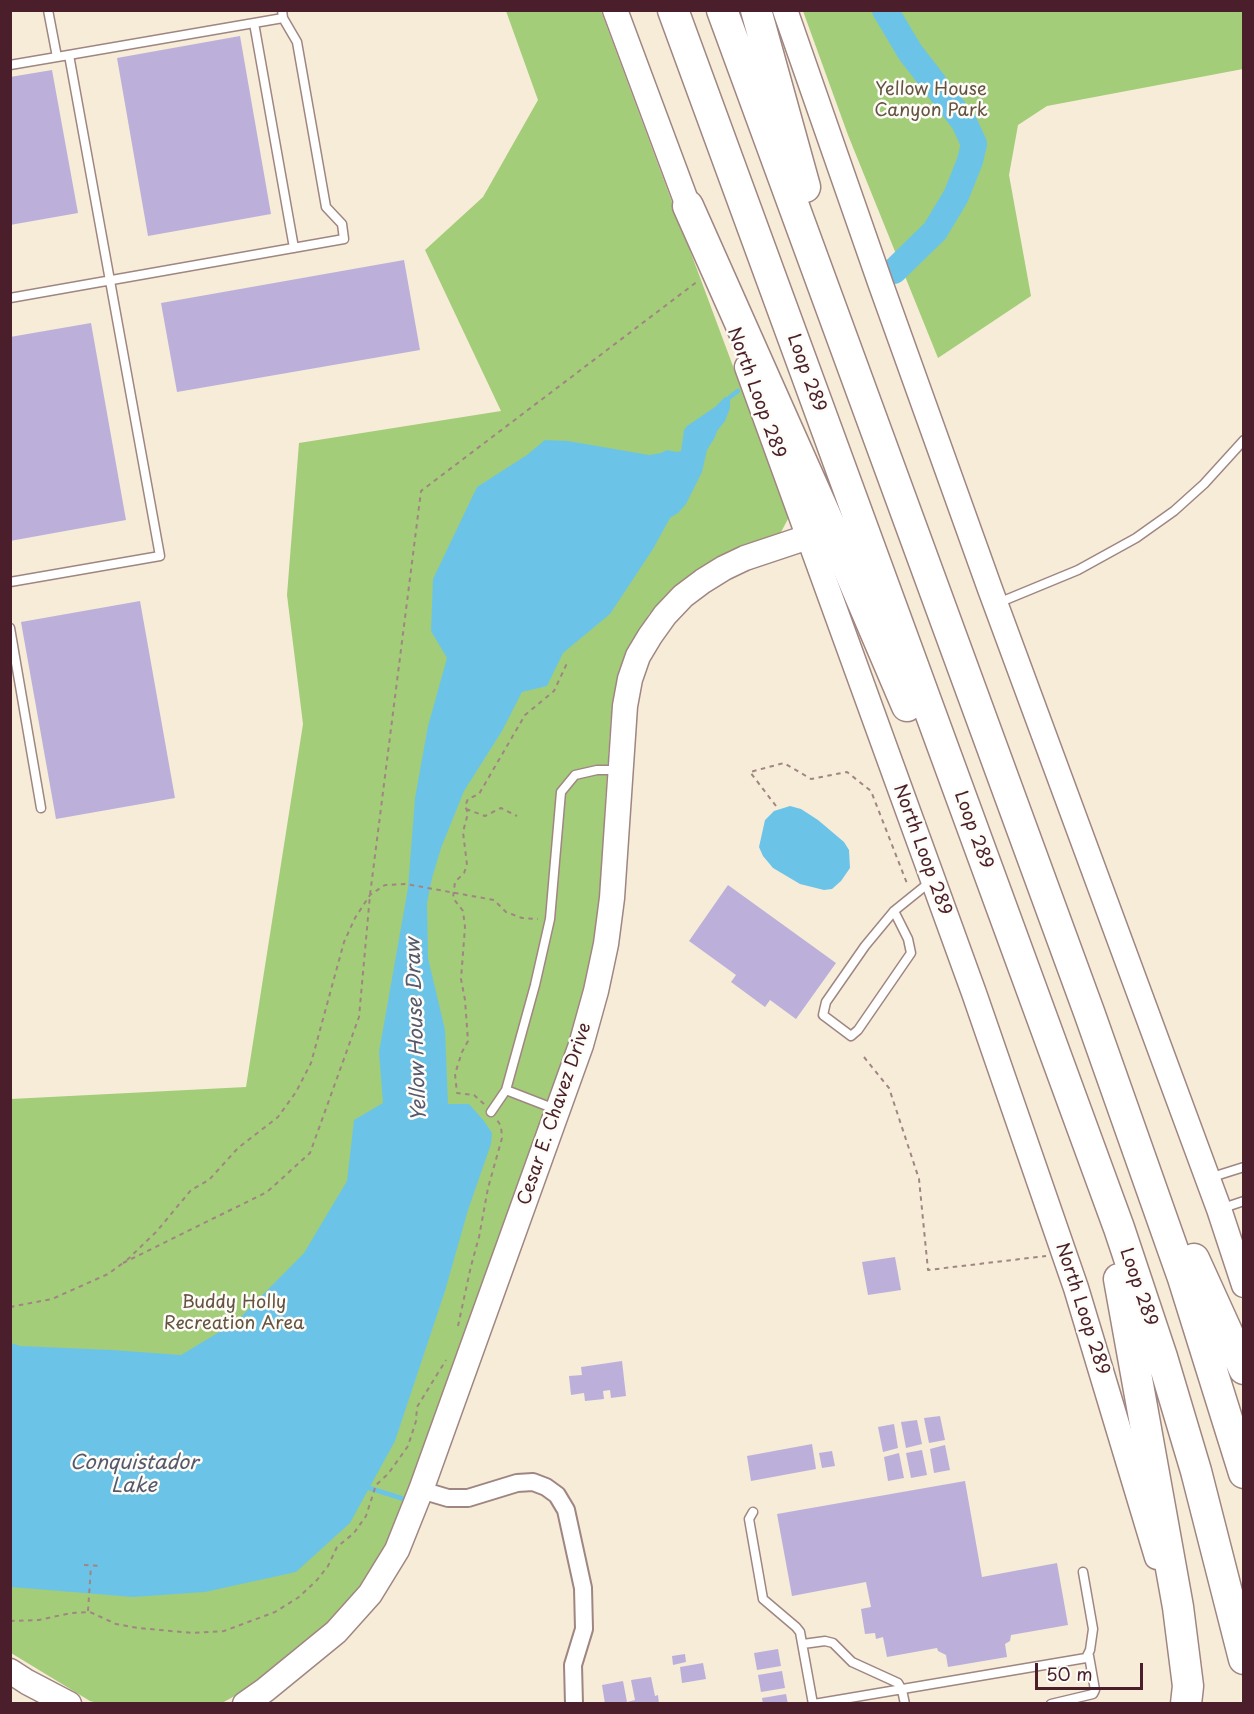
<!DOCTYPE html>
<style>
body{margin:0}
#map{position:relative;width:1254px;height:1714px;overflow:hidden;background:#f6ecd8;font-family:"Playpen Sans",sans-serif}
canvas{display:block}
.frame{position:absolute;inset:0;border:12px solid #4a1f2b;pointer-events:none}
.scale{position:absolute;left:1035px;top:1663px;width:108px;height:27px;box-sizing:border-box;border:3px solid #4a1f2b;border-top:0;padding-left:8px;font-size:18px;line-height:21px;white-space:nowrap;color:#4a1f2b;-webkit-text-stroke:4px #fdfcf7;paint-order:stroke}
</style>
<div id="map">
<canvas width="1254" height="1714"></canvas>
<div class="frame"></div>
<div class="scale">50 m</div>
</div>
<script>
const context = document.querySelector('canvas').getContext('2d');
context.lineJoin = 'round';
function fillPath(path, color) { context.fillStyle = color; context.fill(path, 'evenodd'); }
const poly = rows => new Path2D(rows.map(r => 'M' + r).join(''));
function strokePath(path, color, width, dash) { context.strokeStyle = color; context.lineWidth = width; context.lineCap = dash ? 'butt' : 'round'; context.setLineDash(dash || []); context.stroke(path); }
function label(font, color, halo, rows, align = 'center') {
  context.font = font + ' "Playpen Sans",sans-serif'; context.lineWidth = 5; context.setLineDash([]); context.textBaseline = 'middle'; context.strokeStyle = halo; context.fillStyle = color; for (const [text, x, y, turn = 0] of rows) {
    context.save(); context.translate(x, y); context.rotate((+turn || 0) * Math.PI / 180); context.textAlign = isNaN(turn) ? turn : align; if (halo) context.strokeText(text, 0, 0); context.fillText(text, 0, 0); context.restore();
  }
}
fillPath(poly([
 [506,11,601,11,789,517,780,534,695,572,649,614,618,677,611,717,605,804,603,867,596,929,582,1002,567,1051,406,1496,387,1542,354,1596,311,1641,258,1683,222,1703,98,1703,90,1701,11,1653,11,1099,246,1087,303,724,287,595,299,443,501,411,425,250,483,197,538,100],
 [803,11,1243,11,1243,69,1047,106,1018,125,1009,175,1031,296,938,358,848,135]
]), '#a3cd78');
fillPath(poly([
 [725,397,730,397,730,408,725,421,717,431,715,437,707,450,702,472,686,504,678,513,670,518,653,549,610,614,563,653,547,686,522,692,502,731,464,791,441,848,432,878,427,903,428,958,445,1030,448,1104,469,1104,484,1121,492,1133,491,1144,468,1210,445,1291,395,1441,350,1523,296,1572,205,1592,133,1597,11,1587,11,1343,20,1346,112,1350,181,1355,236,1322,304,1253,347,1181,354,1120,383,1103,379,1052,408,888,415,798,428,726,447,658,431,631,433,579,477,487,527,455,545,440,568,441,649,455,661,453,667,450,677,452,681,451,684,430,687,426,715,407],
 [790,806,801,809,818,820,844,842,849,850,850,868,841,881,832,889,824,890,800,884,773,868,763,856,759,847,765,820,774,811]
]), '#6bc4e8');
strokePath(poly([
 [730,397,738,391],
 [369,1488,404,1499]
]), '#6bc4e8', 4.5);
strokePath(poly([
 [885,10,910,52,964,122,974,144,970,161,956,196,935,231,894,271]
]), '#6bc4e8', 26);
fillPath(poly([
 [240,36,271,214,148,236,117,58],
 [52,70,78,213,10,225,10,77],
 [404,260,420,350,177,392,161,303],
 [91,323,126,520,10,541,10,337],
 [140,601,175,798,56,819,21,622],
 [728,885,836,963,796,1019,770,1000,765,1007,731,982,736,975,689,941],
 [895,1257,901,1290,868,1295,862,1262],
 [622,1361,626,1396,611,1398,610,1390,603,1391,604,1399,585,1401,584,1393,571,1395,569,1376,582,1375,581,1367],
 [940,1416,945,1440,929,1443,924,1418],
 [917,1420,922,1444,906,1448,901,1422],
 [894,1424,898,1448,883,1452,878,1427],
 [812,1444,816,1469,751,1481,747,1456],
 [945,1445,950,1470,934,1473,930,1449],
 [922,1450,927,1475,911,1478,906,1453],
 [832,1451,835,1466,822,1468,819,1453],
 [899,1453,904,1478,888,1481,884,1457],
 [965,1481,982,1577,1057,1563,1068,1625,1011,1635,1010,1641,1005,1644,1007,1657,948,1667,946,1655,938,1651,937,1648,887,1657,883,1637,876,1639,875,1633,865,1634,861,1609,871,1607,866,1582,792,1596,777,1514],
 [778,1649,781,1666,757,1670,754,1653],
 [685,1654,686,1662,673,1665,672,1656],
 [703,1663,706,1679,682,1683,680,1667],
 [782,1671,785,1688,761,1692,758,1675],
 [651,1677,655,1696,658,1695,659,1704,605,1704,602,1685,623,1681,627,1702,635,1700,631,1680],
 [786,1694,788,1704,763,1704,762,1698]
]), '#bcb0db');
const lane = poly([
 [48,10,57,57,283,18,282,10],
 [254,23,294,248],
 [10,65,57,57],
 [10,298,344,239,342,224,326,207,297,42,283,18],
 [10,582,160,556,69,55],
 [998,603,1078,570,1136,538,1174,511,1204,484,1244,440],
 [10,628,41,808],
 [894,911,908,939,911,953,858,1030,851,1036,823,1015,826,1002,865,946,894,911,930,882],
 [555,1109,506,1090,535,985,550,919,561,792,575,775,597,770,618,770],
 [491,1112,506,1090],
 [1209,1178,1244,1167],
 [1220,1209,1244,1201],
 [753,1512,749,1519,763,1599,796,1627,800,1632,813,1704],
 [803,1644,825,1641,833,1643,852,1662,898,1683,902,1690,905,1704],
 [814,1704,1086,1658,1090,1650,1093,1629,1083,1572],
 [1051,1704,1093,1694,1095,1690,1089,1656]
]);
const street = poly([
 [421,1490,448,1498,468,1498,517,1483,533,1482,546,1487,557,1495,566,1510,583,1588,584,1629,573,1665,574,1704]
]);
const secondary = poly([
 [615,10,694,222],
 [785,10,881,285,990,589,1219,1209,1244,1285],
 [747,367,974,993,1076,1288,1157,1557],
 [10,1671,27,1682,69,1704],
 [245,1704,265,1690,336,1632,370,1594,397,1550,421,1490,581,1045,596,991,606,944,612,898,625,706,630,679,638,656,650,636,665,615,683,596,703,581,724,568,745,558,808,537]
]);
const highway = poly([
 [673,10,1119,1228,1162,1357,1196,1471,1244,1659],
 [722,10,1089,1012,1183,1278,1244,1473],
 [756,10,805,187],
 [688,206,825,514,907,706],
 [1194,1259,1244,1369],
 [1119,1279,1178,1607,1188,1686,1186,1704]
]);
strokePath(lane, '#a08682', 11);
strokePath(street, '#a08682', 20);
strokePath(secondary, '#a08682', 27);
strokePath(highway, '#a08682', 33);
strokePath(poly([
 [776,806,750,772,784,763,811,779,847,772,871,791,908,886],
 [466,809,485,816,501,808,517,816],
 [864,1057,889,1088,919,1179,928,1270,1046,1256],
 [484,1104,474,1095,457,1093,455,1074,462,1052,468,1041,465,1000,461,979,465,927,463,911,453,898,455,882,464,873,467,865,463,832,468,813,465,806,468,799,479,794,525,715,554,691,568,661],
 [127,1260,157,1231,191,1190,209,1180,238,1148,278,1117,296,1092,311,1063,344,942,355,918,370,895,385,885,406,884,494,900,506,912,522,918,538,919],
 [123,1263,267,1192,310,1153,359,1017,370,895,421,491,698,281],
 [10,1307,52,1299,108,1274,123,1263],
 [458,1326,471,1266,479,1237,488,1188,502,1138,501,1126,497,1120],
 [84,1565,100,1566],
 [88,1611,91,1566],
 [10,1621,39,1620,71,1613,90,1612,116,1624,138,1628,193,1633,224,1631,275,1612,299,1597,317,1580,328,1566,337,1547,354,1533,366,1516,376,1485,388,1474,408,1446,416,1421,417,1407,446,1360]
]), '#a08682', 2, [4.5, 4.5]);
strokePath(lane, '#fff', 8);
strokePath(street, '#fff', 16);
strokePath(secondary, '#fff', 24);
strokePath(highway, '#fff', 30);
label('18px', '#655342', '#fdfcf7', [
 ["Yellow House",931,90],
 ["Canyon Park",931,111],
 ["Buddy Holly",234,1303],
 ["Recreation Area",234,1324]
]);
label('18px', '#4a1f2b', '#fdfcf7', [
 ["Loop 289",806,373,70],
 ["North Loop 289",756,393,70],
 ["Loop 289",973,830,70],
 ["North Loop 289",922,850,70],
 ["Cesar E. Chavez Drive",555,1114,-71],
 ["Loop 289",1138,1287,71],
 ["North Loop 289",1082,1309,72]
]);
label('italic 20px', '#56596d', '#fdfcf7', [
 ["Yellow House Draw",417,1030,-92],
 ["Conquistador",134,1463],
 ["Lake",134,1486]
]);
</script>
